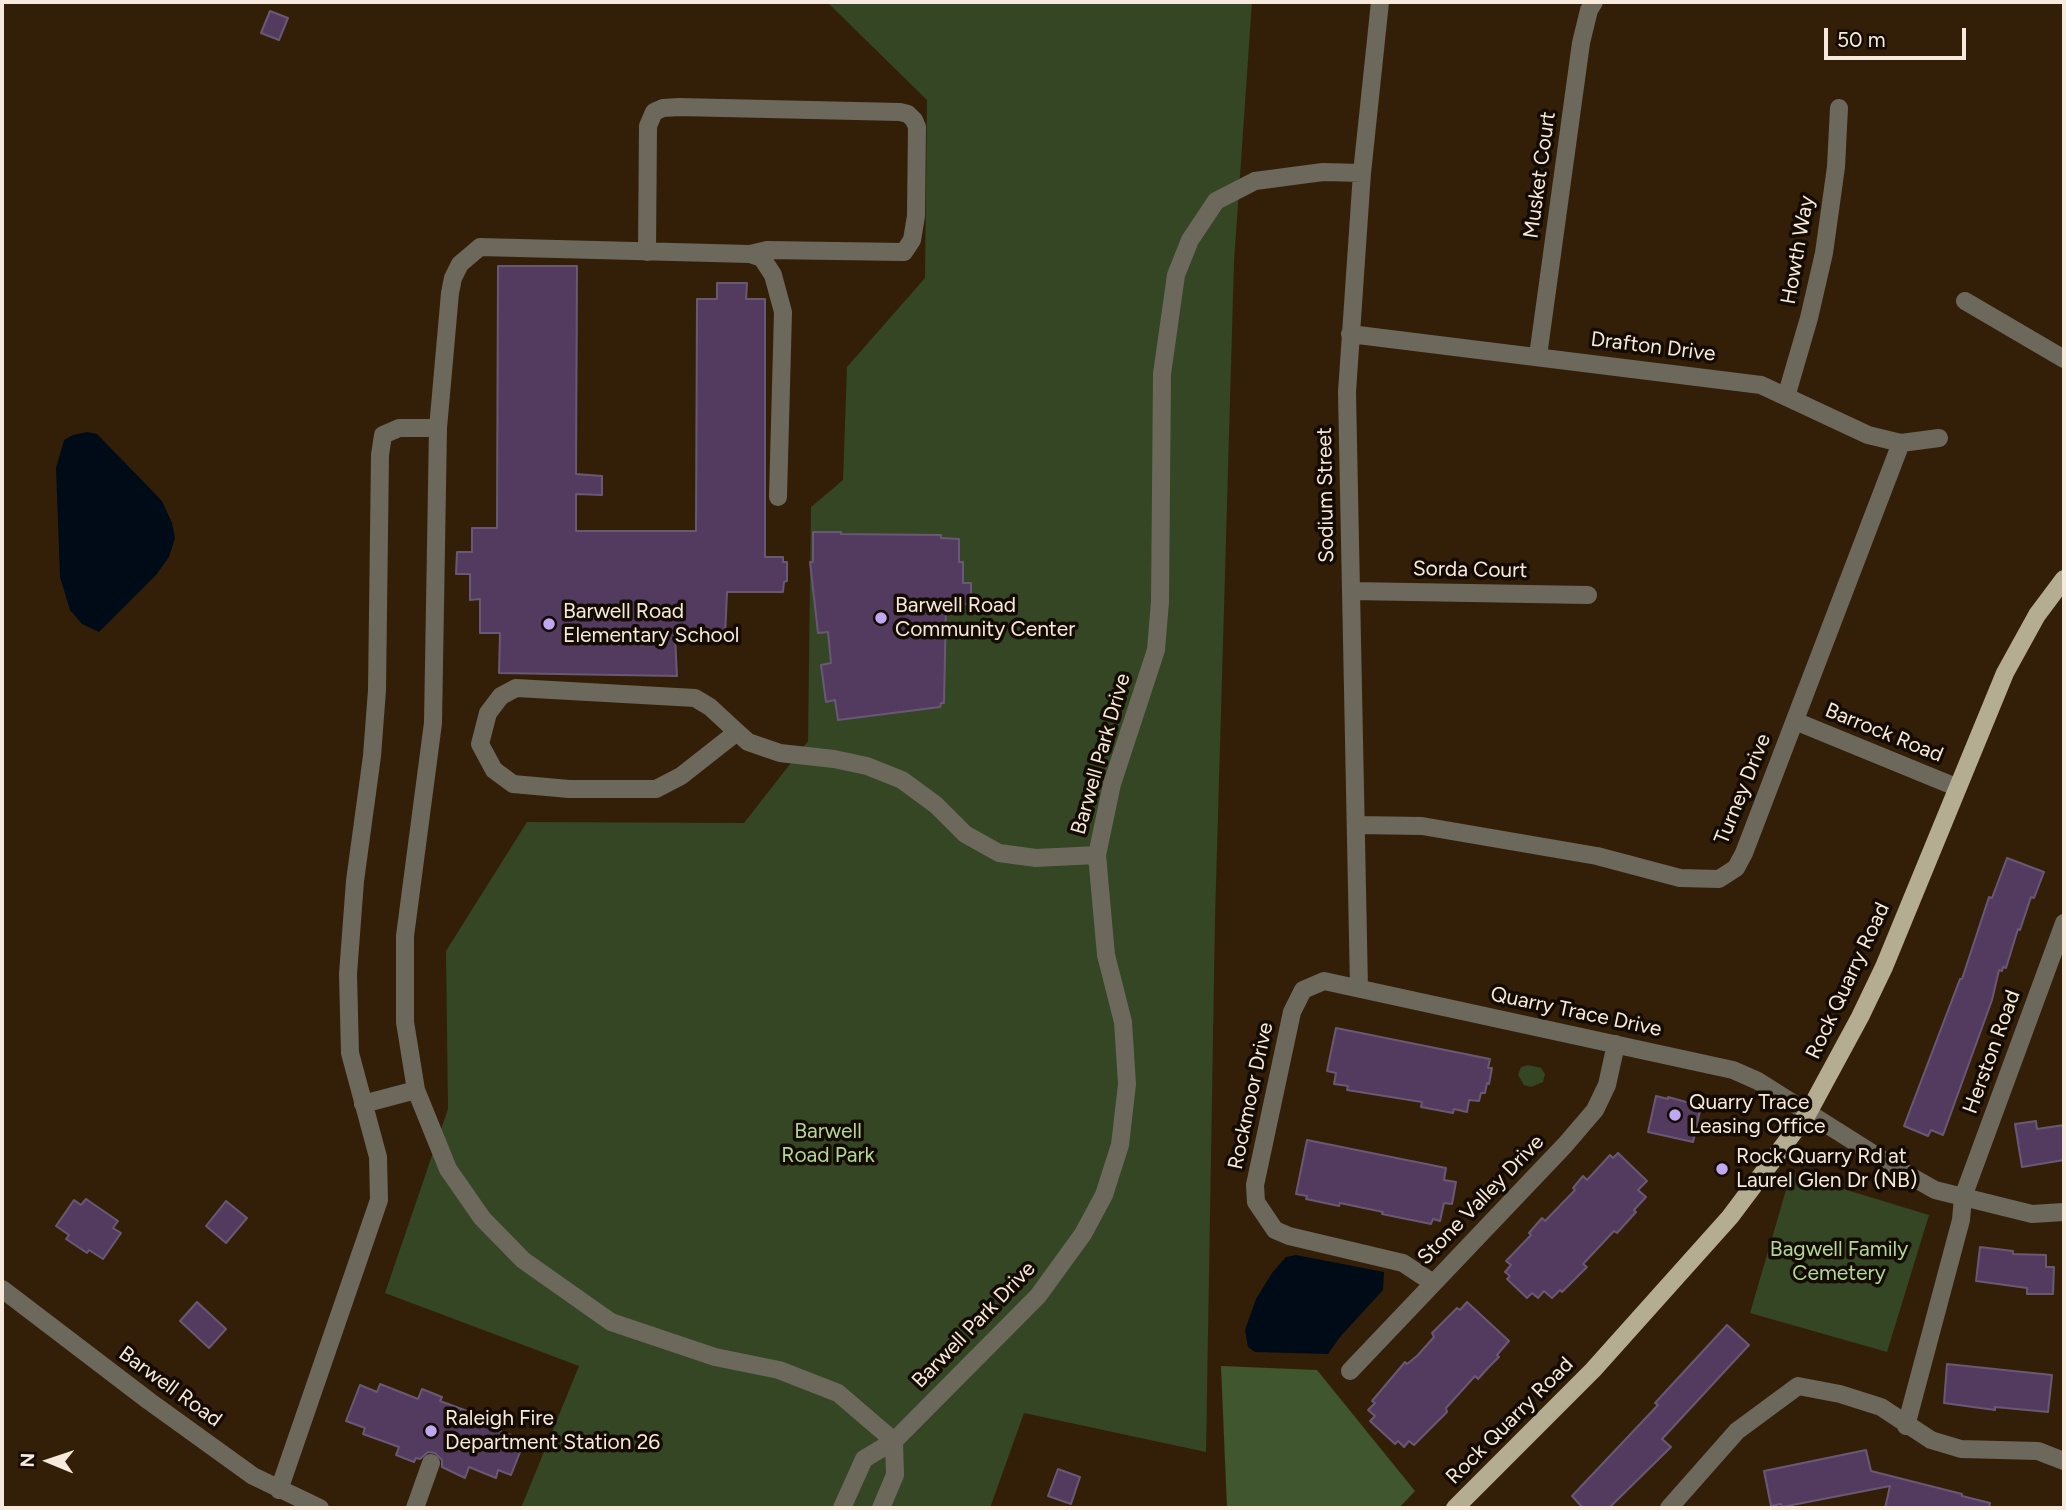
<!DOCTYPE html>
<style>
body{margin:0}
#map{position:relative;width:2066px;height:1510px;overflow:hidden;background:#331f08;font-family:Figtree,sans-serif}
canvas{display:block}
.frame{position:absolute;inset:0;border:4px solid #f7e9dc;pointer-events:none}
.north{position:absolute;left:14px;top:1426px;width:70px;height:70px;-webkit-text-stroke:5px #140b03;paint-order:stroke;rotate:272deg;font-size:19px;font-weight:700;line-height:28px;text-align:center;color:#f7e9dc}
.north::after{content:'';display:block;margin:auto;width:24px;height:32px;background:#f7e9dc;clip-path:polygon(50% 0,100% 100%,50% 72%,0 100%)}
.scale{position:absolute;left:1824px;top:28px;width:142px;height:32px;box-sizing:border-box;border:4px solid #f7e9dc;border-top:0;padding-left:9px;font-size:21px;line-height:24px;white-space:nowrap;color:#f7e9dc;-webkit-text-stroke:5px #140b03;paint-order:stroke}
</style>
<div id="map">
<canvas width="2066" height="1510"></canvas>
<div class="frame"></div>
<div class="north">N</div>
<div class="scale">50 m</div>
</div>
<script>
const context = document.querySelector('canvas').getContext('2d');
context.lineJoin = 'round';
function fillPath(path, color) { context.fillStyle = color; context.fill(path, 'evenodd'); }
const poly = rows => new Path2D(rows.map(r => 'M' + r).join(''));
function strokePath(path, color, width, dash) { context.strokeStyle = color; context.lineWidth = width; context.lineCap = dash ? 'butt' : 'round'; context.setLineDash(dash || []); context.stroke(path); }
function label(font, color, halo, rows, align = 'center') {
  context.font = font + ' Figtree,sans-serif'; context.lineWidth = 7; context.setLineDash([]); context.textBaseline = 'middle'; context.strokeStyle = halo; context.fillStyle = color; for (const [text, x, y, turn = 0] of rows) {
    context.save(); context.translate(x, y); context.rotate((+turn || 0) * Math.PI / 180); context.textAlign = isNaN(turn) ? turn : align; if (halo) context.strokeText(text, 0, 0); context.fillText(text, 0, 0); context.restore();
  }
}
fillPath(poly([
 [827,2,1252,2,1234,262,1215,919,1206,1452,1024,1413,990,1508,521,1508,579,1366,385,1293,448,1109,446,951,527,822,744,823,808,741,811,507,843,480,847,367,925,278,927,100],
 [1528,1065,1541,1068,1545,1074,1543,1082,1531,1087,1524,1085,1518,1075,1521,1067],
 [1791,1173,1929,1215,1887,1352,1750,1313]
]), '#344624');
fillPath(poly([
 [1221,1366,1317,1370,1415,1491,1399,1508,1227,1508]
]), '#40562f');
fillPath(poly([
 [87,432,97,434,162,501,172,523,175,538,169,557,156,575,99,632,82,624,70,610,60,577,56,468,64,440,73,435],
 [1296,1255,1384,1272,1383,1290,1340,1337,1328,1354,1255,1352,1248,1347,1245,1330,1256,1299,1272,1273,1286,1257]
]), '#000b18');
const building = poly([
 [270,11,288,18,279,40,261,33,270,11],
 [498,266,577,266,576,474,602,476,602,495,576,494,576,531,696,531,697,299,717,299,717,283,747,283,746,299,765,299,765,557,783,557,783,562,787,562,787,581,784,582,783,592,727,592,725,637,675,636,677,676,499,673,500,633,480,633,480,599,470,600,470,574,456,574,457,552,472,552,472,528,497,528,498,266],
 [813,532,841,532,841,534,941,535,941,538,959,539,959,562,963,562,963,583,971,583,971,604,946,605,944,703,941,703,940,707,838,720,835,700,826,702,821,665,831,663,828,632,818,633,810,562,813,562,813,532],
 [2007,858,2044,872,2034,898,2031,897,2020,930,2018,929,2006,968,2003,967,2002,971,1999,970,1992,1000,1943,1135,1931,1130,1928,1136,1904,1126,1960,979,1962,979,1989,897,1992,898,2007,858],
 [1336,1028,1490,1059,1488,1068,1492,1068,1489,1084,1487,1083,1485,1093,1481,1093,1479,1101,1469,1100,1467,1112,1454,1109,1453,1113,1421,1107,1422,1102,1347,1090,1348,1086,1334,1084,1336,1073,1327,1071,1336,1028],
 [1656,1096,1668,1099,1668,1097,1701,1106,1693,1142,1648,1132,1656,1096],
 [2036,1121,2037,1129,2064,1125,2064,1160,2022,1167,2015,1124,2036,1121],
 [1307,1140,1446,1168,1444,1180,1456,1182,1452,1204,1444,1203,1440,1221,1433,1219,1431,1224,1382,1214,1383,1212,1340,1203,1339,1206,1306,1199,1307,1196,1296,1194,1307,1140],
 [1618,1153,1647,1181,1638,1190,1646,1197,1634,1210,1636,1212,1617,1233,1614,1231,1583,1264,1587,1267,1562,1292,1560,1290,1552,1298,1544,1291,1538,1298,1532,1293,1527,1298,1507,1279,1510,1276,1505,1272,1511,1265,1506,1261,1531,1235,1529,1233,1542,1218,1545,1221,1575,1190,1573,1188,1583,1176,1587,1180,1610,1155,1613,1158,1618,1153],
 [86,1199,118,1221,113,1228,121,1233,103,1259,89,1250,87,1253,66,1239,69,1235,56,1226,74,1200,81,1205,86,1199],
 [226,1201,247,1218,226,1243,206,1226,226,1201],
 [1980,1247,2013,1251,2013,1254,2046,1255,2046,1267,2054,1267,2053,1294,2027,1294,2027,1288,1976,1281,1980,1247],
 [197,1302,226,1329,209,1348,180,1321,197,1302],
 [1467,1302,1509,1341,1497,1355,1499,1357,1488,1368,1478,1379,1475,1376,1446,1408,1447,1412,1414,1445,1409,1441,1404,1447,1398,1441,1395,1444,1370,1421,1375,1416,1368,1410,1375,1403,1372,1401,1405,1362,1407,1364,1417,1356,1434,1337,1432,1333,1457,1308,1460,1310,1467,1302],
 [1727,1325,1749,1345,1662,1439,1671,1447,1609,1508,1583,1508,1572,1496,1658,1405,1655,1403,1727,1325],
 [1947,1364,2052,1375,2048,1412,1995,1407,1995,1410,1944,1403,1947,1364],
 [380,1384,418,1399,422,1389,442,1397,440,1401,467,1411,465,1419,511,1435,508,1441,522,1447,511,1475,498,1470,496,1478,469,1467,465,1478,442,1467,442,1460,435,1453,428,1452,420,1459,416,1458,414,1462,396,1455,399,1447,363,1434,365,1428,346,1421,360,1385,377,1392,380,1384],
 [1866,1450,1871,1471,1962,1494,1962,1496,1990,1503,1989,1508,1885,1508,1890,1486,1782,1507,1781,1504,1771,1506,1764,1471,1866,1450],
 [1058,1469,1080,1477,1071,1504,1048,1496,1058,1469]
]);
fillPath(building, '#533b60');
strokePath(building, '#695873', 2);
strokePath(poly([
 [647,252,648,126,654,112,663,108,679,107,900,112,908,114,914,120,917,127,916,216,912,240,904,252,767,250,750,254],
 [1965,301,2064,359],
 [1350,334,1761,385,1868,435,1901,443,1939,438],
 [1538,356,1581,43,1589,10,1594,2],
 [1786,397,1809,318,1824,253,1836,167,1839,108],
 [778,497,783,312,773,275,762,258,750,254,480,247,460,264,453,278,450,293,438,428,433,723,405,936,405,1022,416,1090,448,1169,482,1218,523,1260,611,1322,715,1357,779,1370,838,1393,894,1441],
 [1351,591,1588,595],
 [1795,721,1956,787],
 [737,732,681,776,656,789,569,789,513,784,494,770,480,744,488,713,501,696,516,688,695,698,710,707,737,732,748,742,780,753,834,759,867,766,902,780,936,805,965,834,999,853,1036,858,1097,855],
 [1356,825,1422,826,1597,856,1680,878,1719,879,1736,868,1744,853,1901,443],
 [1359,988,1347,392,1362,173,1380,2],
 [363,1104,416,1090],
 [1433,1283,1403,1263,1289,1236,1275,1230,1256,1202,1255,1185,1292,1012,1303,990,1324,981,1733,1070,1758,1081,1891,1165,1935,1190,2032,1214,2064,1212],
 [2,1289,149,1401,253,1476,320,1508],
 [1350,1371,1565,1145,1595,1110,1607,1085,1616,1044],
 [1906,1426,1961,1220,1963,1197,2064,923],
 [279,1490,379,1200,378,1157,350,1053,348,974,355,881,372,756,377,690,380,455,383,435,399,428,438,428],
 [415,1508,431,1463],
 [842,1508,864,1459,894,1441,1038,1296,1083,1234,1104,1195,1120,1145,1127,1084,1123,1022,1106,955,1097,855,1112,784,1156,650,1160,602,1162,374,1176,275,1190,240,1216,201,1255,181,1323,172,1362,173],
 [881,1508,895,1475,894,1441],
 [1669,1508,1737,1431,1798,1386,1840,1394,1881,1407,1931,1440,1961,1449,2038,1451,2064,1461]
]), '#6c685b', 18);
strokePath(poly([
 [1455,1508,1593,1370,1730,1217,1808,1113,1860,1017,1884,967,2005,673,2037,615,2064,579]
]), '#b4ad91', 18);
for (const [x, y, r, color] of [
 [881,618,7,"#c1a8f3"],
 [549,624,7,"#c1a8f3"],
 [1675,1115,7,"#c1a8f3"],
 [1722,1169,7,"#c1a8f3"],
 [431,1431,7,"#c1a8f3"]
]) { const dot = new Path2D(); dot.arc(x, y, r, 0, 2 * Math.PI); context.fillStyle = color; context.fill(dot); strokePath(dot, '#140b03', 2.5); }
label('21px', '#f7e9dc', '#140b03', [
 ["Musket Court",1540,175,-82],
 ["Howth Way",1798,250,-80],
 ["Drafton Drive",1653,347,7],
 ["Sodium Street",1326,495,-91],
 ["Sorda Court",1470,570,1],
 ["Barrock Road",1884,733,22],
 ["Barwell Park Drive",1101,754,-74],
 ["Turney Drive",1743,789,-68],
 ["Rock Quarry Road",1848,981,-65],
 ["Quarry Trace Drive",1576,1012,12],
 ["Herston Road",1992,1052,-70],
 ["Rockmoor Drive",1251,1096,-78],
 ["Stone Valley Drive",1481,1200,-46],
 ["Barwell Park Drive",974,1325,-46],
 ["Barwell Road",170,1387,36],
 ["Rock Quarry Road",1510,1421,-45]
]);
label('21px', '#f7e9dc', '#140b03', [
 ["Barwell Road",895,606],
 ["Community Center",895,630],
 ["Barwell Road",563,612],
 ["Elementary School",563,636],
 ["Quarry Trace",1689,1103],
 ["Leasing Office",1689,1127],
 ["Rock Quarry Rd at",1736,1157],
 ["Laurel Glen Dr (NB)",1736,1181],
 ["Raleigh Fire",445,1419],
 ["Department Station 26",445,1443]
], 'left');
label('21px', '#b3d796', '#140b03', [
 ["Barwell",828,1132],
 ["Road Park",828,1156],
 ["Bagwell Family",1839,1250],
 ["Cemetery",1839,1274]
]);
</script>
